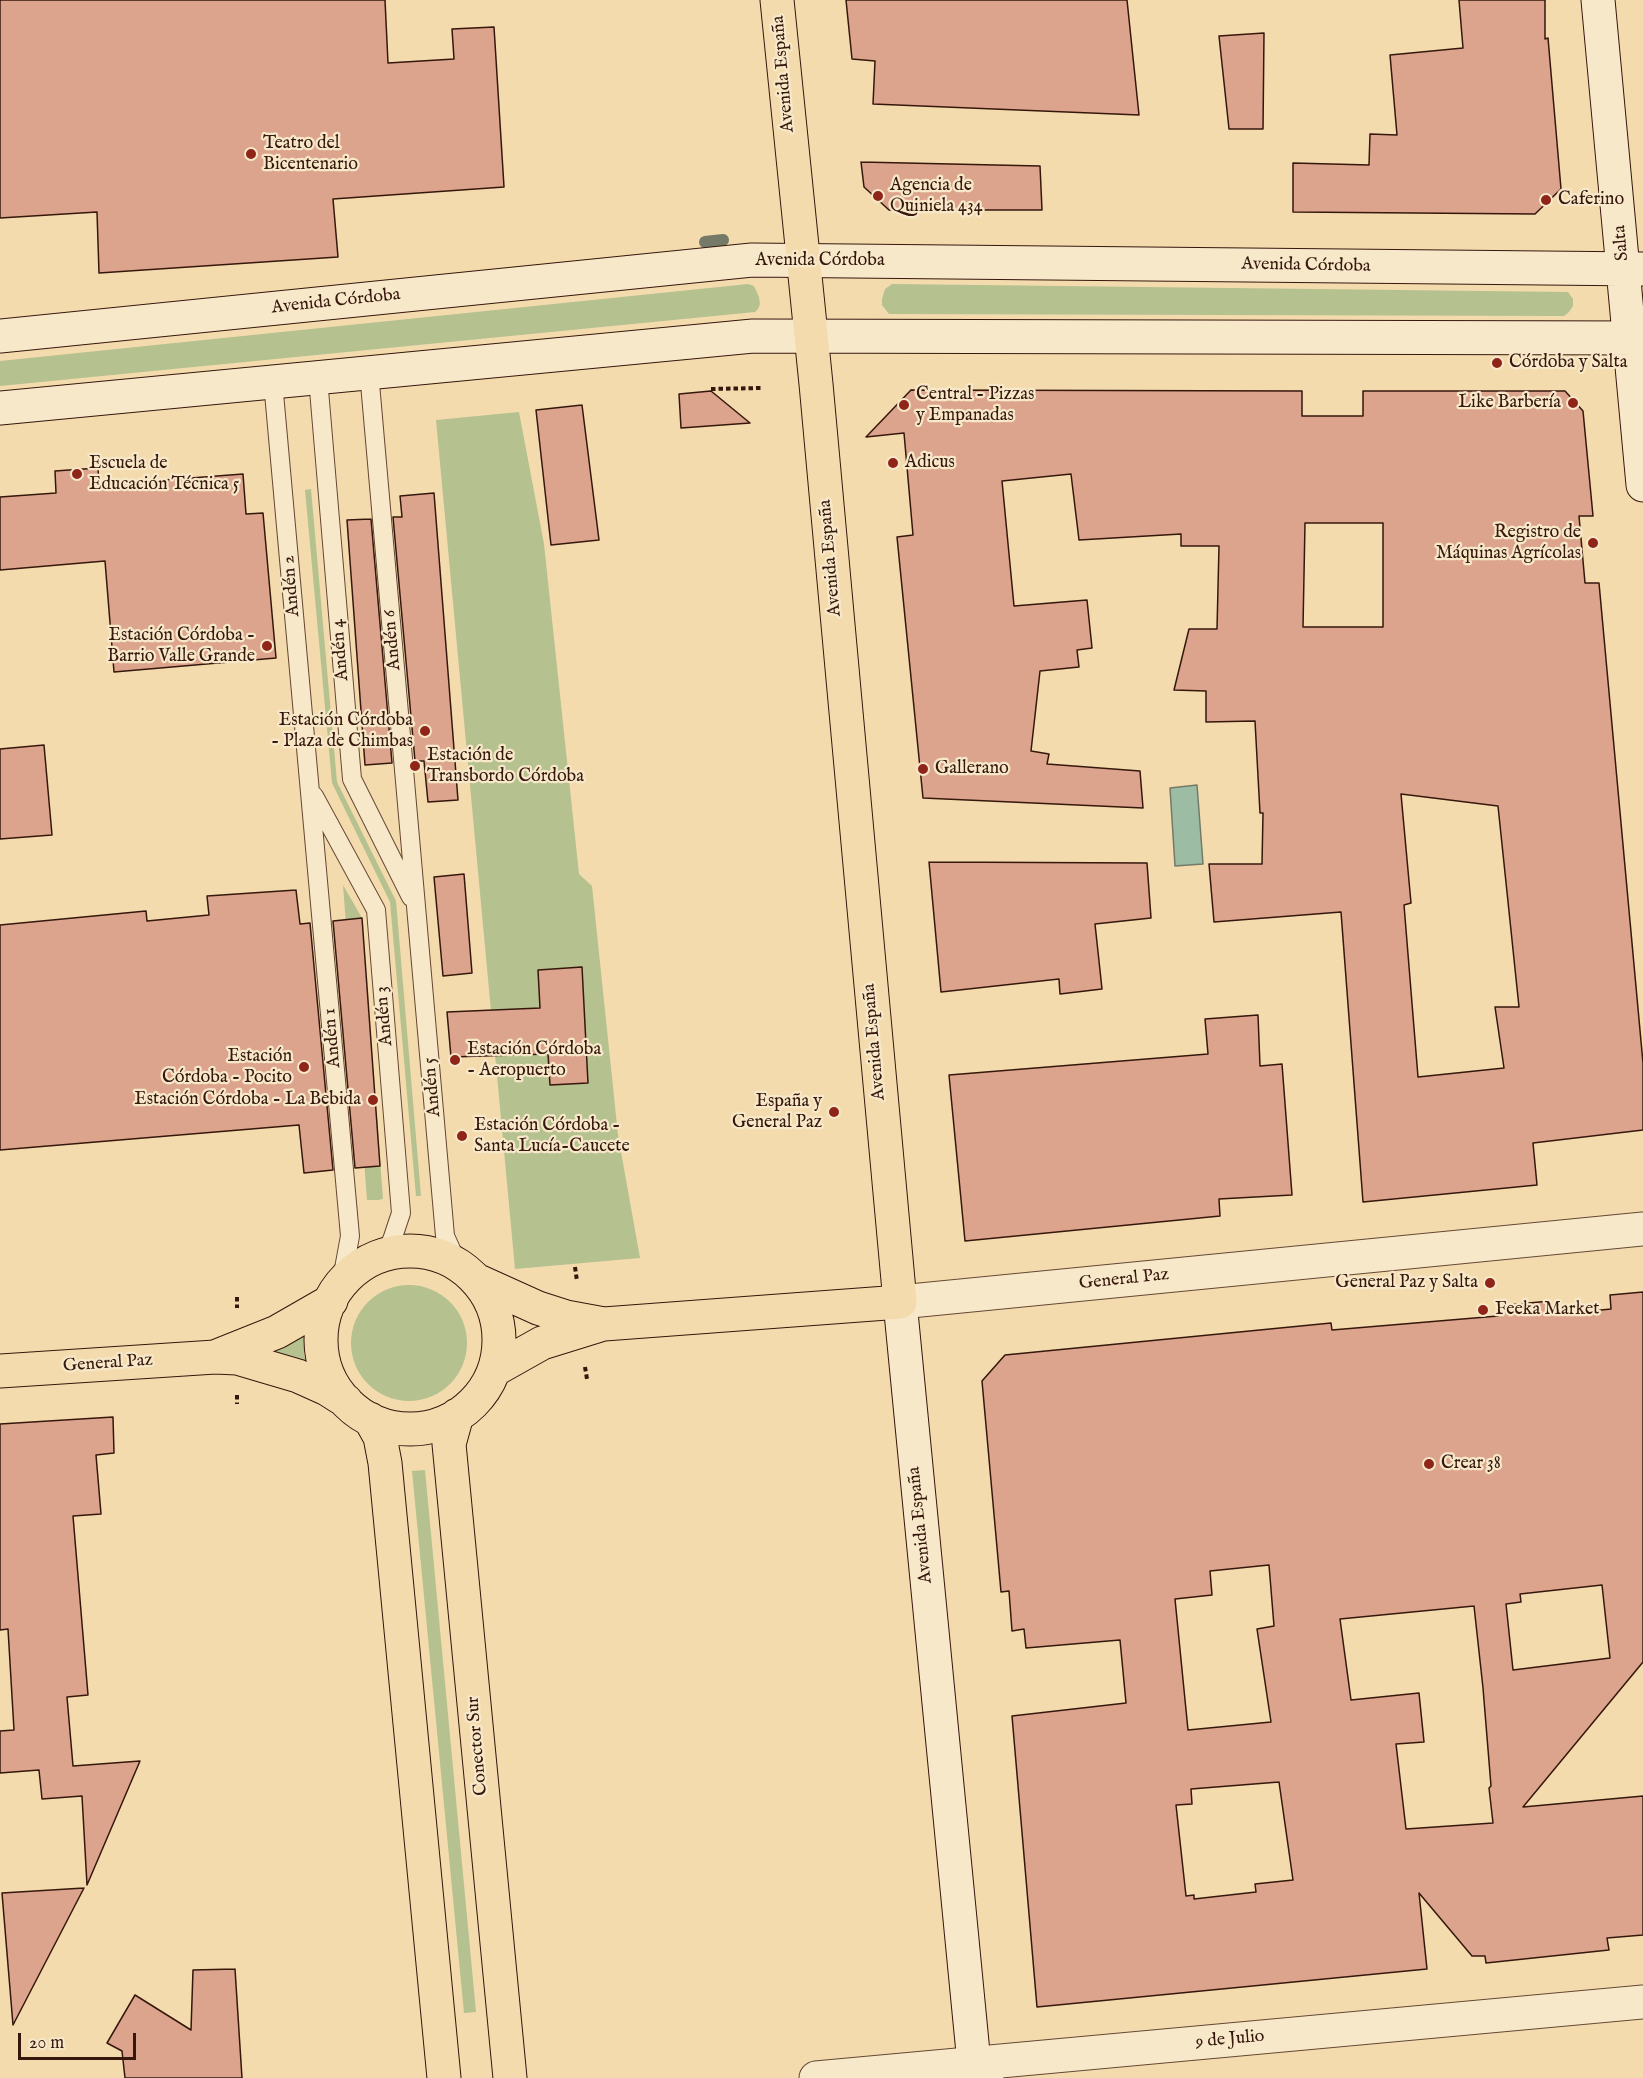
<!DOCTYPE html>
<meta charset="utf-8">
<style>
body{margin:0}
#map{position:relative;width:1643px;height:2078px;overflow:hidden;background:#f3dbae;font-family:"IM FELL English",serif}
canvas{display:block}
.scale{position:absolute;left:18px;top:2033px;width:118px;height:27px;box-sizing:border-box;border:3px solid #36170c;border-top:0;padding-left:8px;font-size:18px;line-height:21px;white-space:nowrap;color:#36170c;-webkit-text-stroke:4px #f7e8ca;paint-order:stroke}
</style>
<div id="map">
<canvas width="1643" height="2078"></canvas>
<div class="scale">20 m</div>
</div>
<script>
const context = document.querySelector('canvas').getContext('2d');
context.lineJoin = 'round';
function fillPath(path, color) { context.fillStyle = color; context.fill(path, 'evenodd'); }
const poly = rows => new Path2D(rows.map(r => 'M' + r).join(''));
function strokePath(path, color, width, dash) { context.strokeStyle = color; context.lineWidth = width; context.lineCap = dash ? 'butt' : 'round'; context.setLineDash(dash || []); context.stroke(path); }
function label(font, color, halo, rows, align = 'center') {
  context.font = font + ' "IM FELL English",serif'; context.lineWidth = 4.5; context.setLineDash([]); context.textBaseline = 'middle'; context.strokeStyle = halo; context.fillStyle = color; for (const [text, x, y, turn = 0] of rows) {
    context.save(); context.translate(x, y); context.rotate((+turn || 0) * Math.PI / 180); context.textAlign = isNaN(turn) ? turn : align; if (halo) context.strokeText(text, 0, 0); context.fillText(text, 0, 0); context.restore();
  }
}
fillPath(poly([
 [748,284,754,286,759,297,760,304,758,309,755,312,0,386,0,361],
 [892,284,1568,292,1573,299,1573,306,1569,312,1564,316,889,314,882,305,882,299,885,289],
 [519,412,544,544,579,874,592,886,618,1135,640,1258,515,1269,436,420],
 [311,489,337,782,396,901,421,1196,416,1196,390,902,332,783,305,490],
 [343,885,362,918,383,1199,378,1200,367,1200],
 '351 1343a58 58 0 1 1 116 0a58 58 0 1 1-116 0Z',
 [305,1332,304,1354,308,1370,259,1351],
 [425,1470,476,2012,464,2013,412,1471]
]), '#b5c18f');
const water = poly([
 [1197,785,1203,864,1175,866,1170,788,1197,785]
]);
fillPath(water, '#9dbca4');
strokePath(water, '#747a67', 1.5);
strokePath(poly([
 [705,242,723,240]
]), '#747a67', 12);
const building = poly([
 [0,0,385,0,388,63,454,59,452,29,494,27,504,187,333,199,338,257,99,273,97,212,0,218,0,0],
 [846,0,1127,0,1139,115,873,104,875,61,852,59,846,0],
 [1459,0,1545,0,1545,39,1548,38,1561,189,1535,214,1293,212,1293,163,1369,165,1370,134,1397,135,1390,55,1463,48,1459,0],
 [1264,33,1263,129,1229,129,1219,36,1264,33],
 [861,162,1040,166,1042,210,889,210,864,187,861,162],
 [911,390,1302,391,1302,416,1363,416,1363,391,1565,391,1583,411,1593,516,1579,516,1585,583,1599,583,1643,1063,1643,1130,1533,1143,1537,1185,1363,1202,1341,912,1214,922,1209,864,1262,864,1263,813,1260,813,1255,721,1206,722,1206,691,1174,690,1189,629,1217,629,1219,546,1181,546,1181,534,1079,540,1071,474,1002,481,1014,606,1087,600,1092,648,1077,650,1079,667,1040,671,1031,751,1049,754,1047,764,1140,771,1143,808,923,798,897,537,913,535,904,433,866,437,911,390],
 [1305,523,1383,523,1383,627,1303,627,1305,523],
 [1401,794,1498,806,1519,1007,1495,1007,1504,1068,1418,1077,1404,905,1411,903,1401,794],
 [711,391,750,423,681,428,679,394,711,391],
 [582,405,599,540,551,545,536,410,582,405],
 [98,468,99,485,243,474,246,514,263,513,276,658,114,672,105,561,0,570,0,497,56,493,55,471,98,468],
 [434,493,458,800,428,802,424,761,415,761,393,517,402,517,400,496,434,493],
 [371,519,392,763,365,765,347,520,371,519],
 [44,745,52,835,0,839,0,749,44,745],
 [929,862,1147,863,1151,918,1095,924,1102,989,1060,994,1059,979,941,992,929,862],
 [464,874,472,973,443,976,434,877,464,874],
 [296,890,300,924,310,923,333,1170,304,1173,299,1125,0,1150,0,925,146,911,147,921,209,915,207,896,296,890],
 [362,918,380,1166,355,1168,333,921,362,918],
 [582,967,588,1083,550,1085,548,1054,451,1057,447,1012,540,1008,538,970,582,967],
 [1258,1015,1260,1066,1282,1064,1292,1195,1219,1199,1220,1216,965,1241,949,1075,1208,1054,1205,1019,1258,1015],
 [1643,1292,1643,1662,1523,1807,1643,1796,1643,1935,1607,1938,1609,1950,1486,1963,1485,1956,1472,1956,1419,1893,1427,1969,1037,2007,1012,1716,1126,1703,1120,1640,1026,1648,1024,1629,1012,1631,1009,1591,1001,1592,982,1381,1005,1355,1331,1323,1332,1330,1498,1316,1497,1306,1550,1301,1551,1315,1611,1309,1610,1295,1643,1292],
 [1269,1565,1274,1626,1257,1629,1271,1722,1188,1730,1175,1599,1212,1595,1210,1571,1269,1565],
 [1602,1585,1610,1658,1513,1670,1506,1604,1521,1602,1520,1594,1602,1585],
 [1474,1606,1483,1688,1491,1786,1489,1788,1493,1823,1406,1829,1396,1744,1424,1742,1419,1693,1351,1700,1340,1619,1474,1606],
 [1279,1782,1293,1880,1255,1884,1256,1892,1194,1899,1194,1895,1186,1896,1176,1805,1192,1804,1191,1789,1279,1782],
 [113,1417,114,1453,96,1455,101,1514,73,1516,88,1695,67,1697,73,1766,140,1761,87,1885,82,1796,42,1799,39,1770,0,1773,0,1731,14,1730,8,1629,0,1630,0,1424,113,1417],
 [84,1888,13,2025,2,1893,84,1888],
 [235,1969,242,2078,125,2078,122,2051,107,2043,135,1995,191,2030,193,1970,235,1969]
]);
fillPath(building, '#dca48c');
strokePath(building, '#36170c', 1.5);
const lane = poly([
 [369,372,445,1236,458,1265],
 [318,378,352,779,411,897],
 [273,382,350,1236,341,1285],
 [314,796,376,910,401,1213,392,1240,383,1256]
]);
const street = poly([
 [900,1302,1643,1229],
 [816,2078,1643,2002]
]);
const secondary = poly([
 [1598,0,1643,485],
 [0,336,752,260,1643,269],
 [0,408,753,336,1643,338],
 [900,1302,974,2063,987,2078]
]);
const primary = poly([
 '321 1340a89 89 0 1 1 178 0a89 89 0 1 1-178 0Z',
 [476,1280,538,1308,566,1317,604,1324,900,1302,816,384,777,0],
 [217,1356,277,1332,331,1301],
 [494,1370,542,1343,600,1325],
 [0,1371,215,1357,237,1358,298,1376,327,1389,346,1401],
 [457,1415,449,1444,510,2078],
 [370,1419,380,1437,385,1463,444,2078]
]);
strokePath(lane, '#654834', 20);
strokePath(street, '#654834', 35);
strokePath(secondary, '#36170c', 35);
strokePath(primary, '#36170c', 35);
strokePath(poly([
 [711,389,762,388],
 [575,1267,577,1281],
 [237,1297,237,1308],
 [585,1367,587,1379],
 [237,1395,237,1404]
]), '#36170c', 4, [4.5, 3]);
strokePath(lane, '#f7e8ca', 18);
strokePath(street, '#f7e8ca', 33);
strokePath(secondary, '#f7e8ca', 33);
strokePath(primary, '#f3dbae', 33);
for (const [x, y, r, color] of [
 [251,154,6,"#8f2418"],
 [878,196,6,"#8f2418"],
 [1546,200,6,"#8f2418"],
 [1497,363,6,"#8f2418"],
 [1573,403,6,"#8f2418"],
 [904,405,6,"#8f2418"],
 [893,463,6,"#8f2418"],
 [77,474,6,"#8f2418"],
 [1593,543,6,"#8f2418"],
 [267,646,6,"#8f2418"],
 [425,731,6,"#8f2418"],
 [415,766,6,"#8f2418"],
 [923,769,6,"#8f2418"],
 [455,1060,6,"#8f2418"],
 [304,1067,6,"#8f2418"],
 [373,1100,6,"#8f2418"],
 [834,1112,6,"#8f2418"],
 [462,1136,6,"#8f2418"],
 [1490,1283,6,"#8f2418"],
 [1483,1310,6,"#8f2418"],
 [1429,1464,6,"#8f2418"]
]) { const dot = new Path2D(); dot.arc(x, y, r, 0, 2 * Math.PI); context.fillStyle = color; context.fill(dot); strokePath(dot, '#f7e8ca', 2); }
label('18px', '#36170c', '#f7e8ca', [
 ["Avenida España",784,74,-95],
 ["Salta",1622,243,-95],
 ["Avenida Córdoba",820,261],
 ["Avenida Córdoba",1306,266,1],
 ["Avenida Córdoba",336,302,-6],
 ["Avenida España",831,558,-95],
 ["Andén 2",292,586,-95],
 ["Andén 6",393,640,-95],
 ["Andén 4",341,650,-95],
 ["Andén 3",385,1016,-95],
 ["Andén 1",333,1038,-95],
 ["Avenida España",875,1042,-95],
 ["Andén 5",433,1087,-95],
 ["General Paz",1124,1280,-6],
 ["General Paz",108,1364,-4],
 ["Avenida España",921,1525,-96],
 ["Conector Sur",478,1746,-95],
 ["9 de Julio",1230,2040,-5]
]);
label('18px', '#36170c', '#f7e8ca', [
 ["Teatro del",263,144],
 ["Bicentenario",263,165],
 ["Agencia de",890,186],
 ["Quiniela 434",890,207],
 ["Caferino",1558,200],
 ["Córdoba y Salta",1509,363],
 ["Central - Pizzas",916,395],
 ["y Empanadas",916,416],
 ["Like Barbería",1561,403,"right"],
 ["Adicus",905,463],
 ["Escuela de",89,464],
 ["Educación Técnica 5",89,485],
 ["Registro de",1581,533,"right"],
 ["Máquinas Agrícolas",1581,554,"right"],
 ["Estación Córdoba -",255,636,"right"],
 ["Barrio Valle Grande",255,657,"right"],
 ["Estación Córdoba",413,721,"right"],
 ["- Plaza de Chimbas",413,742,"right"],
 ["Estación de",427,756],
 ["Transbordo Córdoba",427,777],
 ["Gallerano",935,769],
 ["Estación Córdoba",467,1050],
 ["- Aeropuerto",467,1071],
 ["Estación",292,1057,"right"],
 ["Córdoba - Pocito",292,1078,"right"],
 ["Estación Córdoba - La Bebida",361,1100,"right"],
 ["España y",822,1102,"right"],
 ["General Paz",822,1123,"right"],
 ["Estación Córdoba -",474,1126],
 ["Santa Lucía-Caucete",474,1147],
 ["General Paz y Salta",1478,1283,"right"],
 ["Feeka Market",1495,1310],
 ["Crear 38",1441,1464]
], 'left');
</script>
